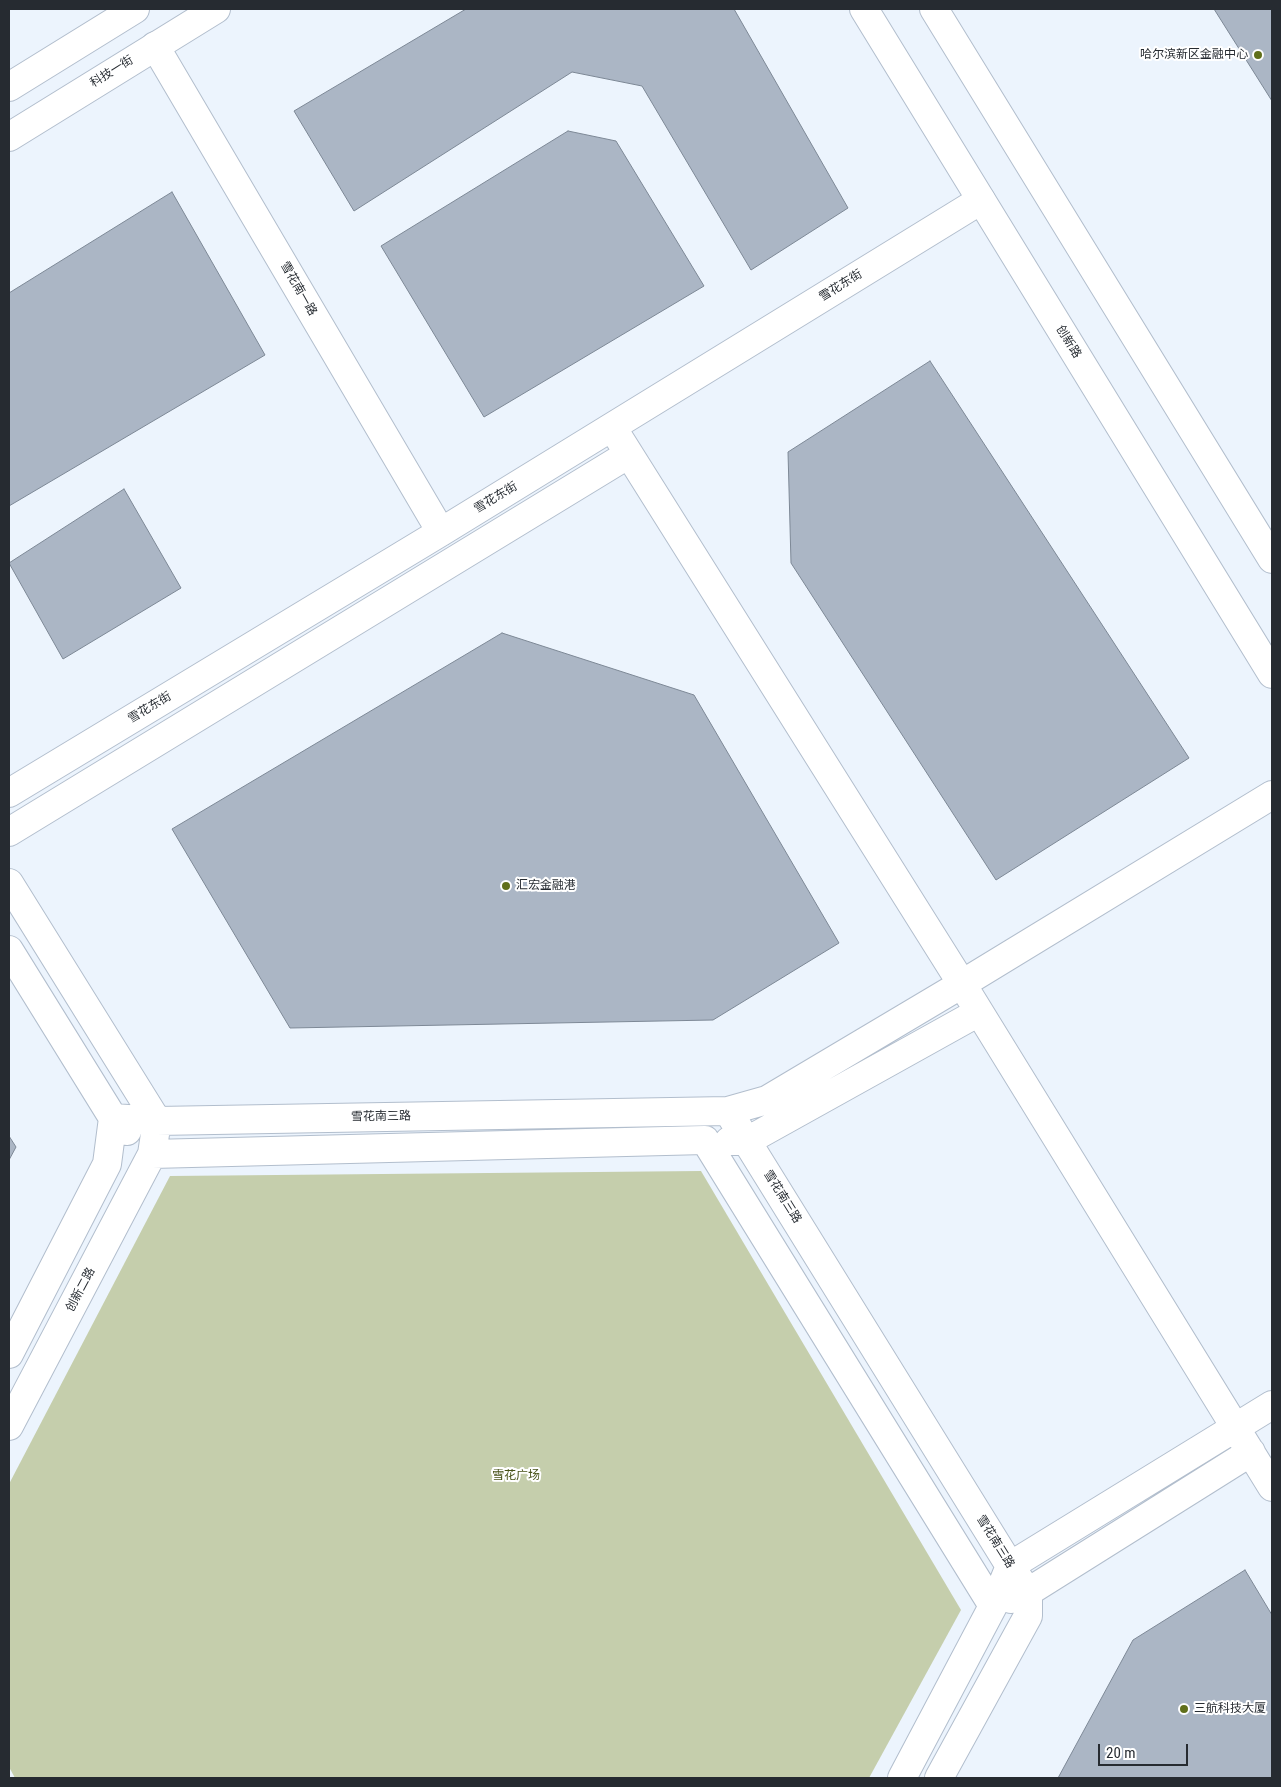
<!DOCTYPE html>
<meta charset="utf-8">
<style>
body{margin:0}
#map{position:relative;width:1281px;height:1787px;overflow:hidden;background:#ecf4fd;font-family:"Roboto Condensed",sans-serif}
canvas{display:block}
.frame{position:absolute;inset:0;border:10px solid #262b31;pointer-events:none}
.scale{position:absolute;left:1098px;top:1744px;width:90px;height:22px;box-sizing:border-box;border:2px solid #262b31;border-top:0;padding-left:6px;font-size:15px;line-height:18px;white-space:nowrap;color:#262b31;-webkit-text-stroke:4px #fff;paint-order:stroke}
</style>
<div id="map">
<canvas width="1281" height="1787"></canvas>
<div class="frame"></div>
<div class="scale">20 m</div>
</div>
<script>
const context = document.querySelector('canvas').getContext('2d');
context.lineJoin = 'round';
function fillPath(path, color) { context.fillStyle = color; context.fill(path, 'evenodd'); }
const poly = rows => new Path2D(rows.map(r => 'M' + r).join(''));
function strokePath(path, color, width, dash) { context.strokeStyle = color; context.lineWidth = width; context.lineCap = dash ? 'butt' : 'round'; context.setLineDash(dash || []); context.stroke(path); }
function label(font, color, halo, rows, align = 'center') {
  context.font = font + ' "Roboto Condensed","Noto Sans SC",sans-serif'; context.lineWidth = 4; context.setLineDash([]); context.textBaseline = 'middle'; context.strokeStyle = halo; context.fillStyle = color; for (const [text, x, y, turn = 0] of rows) {
    context.save(); context.translate(x, y); context.rotate((+turn || 0) * Math.PI / 180); context.textAlign = isNaN(turn) ? turn : align; if (halo) context.strokeText(text, 0, 0); context.fillText(text, 0, 0); context.restore();
  }
}
fillPath(poly([
 [701,1171,961,1610,869,1778,15,1778,9,1767,9,1484,170,1176]
]), '#c5ceac');
const building = poly([
 [466,9,734,9,848,208,751,270,642,86,572,72,354,211,294,111,466,9],
 [1214,9,1272,9,1272,101,1214,9],
 [568,131,616,141,704,286,484,417,381,246,568,131],
 [172,192,265,355,9,506,9,293,172,192],
 [930,361,1189,758,996,880,791,563,788,452,930,361],
 [124,489,181,588,63,659,9,563,124,489],
 [502,633,694,695,839,943,713,1020,290,1028,172,829,502,633],
 [9,1136,16,1147,9,1160,9,1136],
 [1245,1570,1272,1615,1272,1778,1058,1778,1133,1640,1245,1570]
]);
fillPath(building, '#abb6c5');
strokePath(building, '#7d8896', 1);
const minor = poly([
 [155,46,441,532],
 [612,427,962,984,1272,1487],
 [9,793,441,532,981,200],
 [9,832,629,454],
 [9,883,157,1121,152,1154,9,1426],
 [9,950,113,1118,127,1131],
 [728,1111,767,1100,962,984,1272,795],
 [729,1141,747,1141,979,1012],
 [152,1154,705,1140,993,1606,902,1778],
 [9,1354,107,1164,113,1118,157,1121,728,1111,1010,1566,1028,1592,1028,1616,939,1778],
 [1003,1583,1010,1566,1272,1405],
 [1011,1599,1028,1592,1251,1452]
]);
const major = poly([
 [864,9,1272,674],
 [934,9,1272,559],
 [9,87,135,9],
 [9,137,216,9]
]);
strokePath(minor, '#b2becd', 30);
strokePath(major, '#b2becd', 30);
strokePath(minor, '#fff', 28);
strokePath(major, '#fff', 28);
for (const [x, y, r, color] of [
 [1258,55,5,"#606f1a"],
 [506,886,5,"#606f1a"],
 [1184,1709,5,"#606f1a"]
]) { const dot = new Path2D(); dot.arc(x, y, r, 0, 2 * Math.PI); context.fillStyle = color; context.fill(dot); strokePath(dot, '#fff', 2); }
label('12px', '#262b31', '#fff', [
 ["哈尔滨新区金融中心",1248,55,"right"],
 ["汇宏金融港",516,886],
 ["三航科技大厦",1194,1709]
], 'left');
label('12px', '#262b31', '#fff', [
 ["科技一街",112,72,-32],
 ["雪花东街",841,286,-32],
 ["雪花南一路",298,289,60],
 ["创新路",1068,342,58],
 ["雪花东街",496,498,-31],
 ["雪花东街",150,708,-31],
 ["雪花南三路",381,1117,-1],
 ["雪花南三路",782,1197,58],
 ["创新二路",81,1290,-62],
 ["雪花南三路",995,1542,58]
]);
label('12px', '#475218', '#fff', [
 ["雪花广场",516,1476]
]);
</script>
